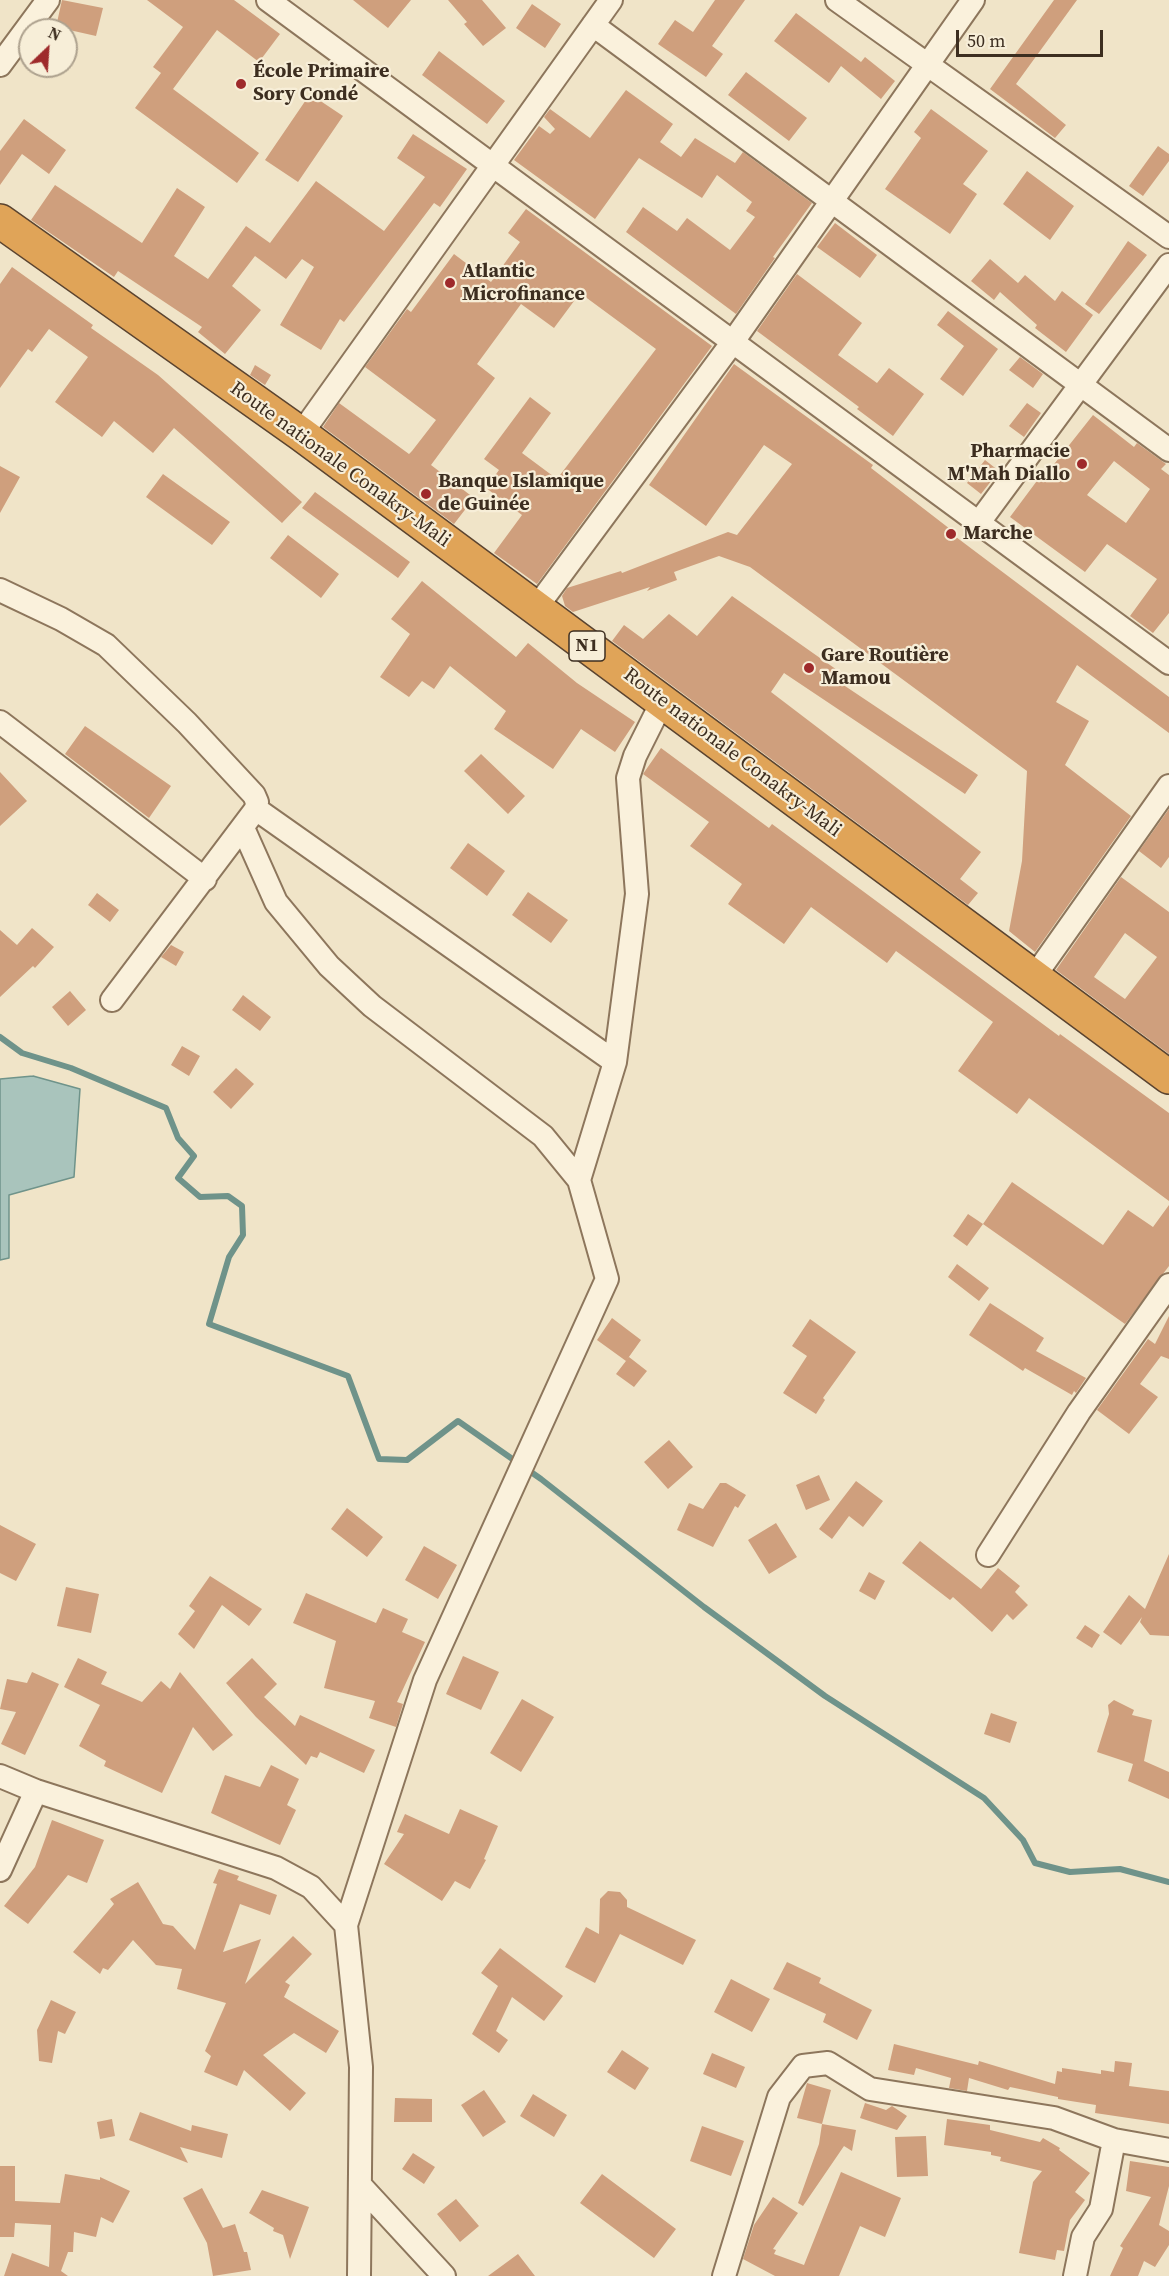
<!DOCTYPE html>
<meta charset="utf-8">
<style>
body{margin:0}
#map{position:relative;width:1169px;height:2276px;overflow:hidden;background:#f0e4c8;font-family:"Source Serif 4",serif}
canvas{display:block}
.north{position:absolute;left:18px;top:18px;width:60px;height:60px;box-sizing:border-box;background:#f7eed8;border:2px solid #ada18e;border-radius:50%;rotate:25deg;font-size:16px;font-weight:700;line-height:24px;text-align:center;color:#3d2e20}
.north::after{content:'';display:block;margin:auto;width:21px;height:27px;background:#9e2a2b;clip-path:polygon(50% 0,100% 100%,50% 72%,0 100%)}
.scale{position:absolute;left:956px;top:30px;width:147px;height:27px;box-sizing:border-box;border:3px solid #3d2e20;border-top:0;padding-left:8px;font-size:18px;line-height:21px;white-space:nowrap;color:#3d2e20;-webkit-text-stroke:4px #f7eed8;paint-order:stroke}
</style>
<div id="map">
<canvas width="1169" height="2276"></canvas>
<div class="north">N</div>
<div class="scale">50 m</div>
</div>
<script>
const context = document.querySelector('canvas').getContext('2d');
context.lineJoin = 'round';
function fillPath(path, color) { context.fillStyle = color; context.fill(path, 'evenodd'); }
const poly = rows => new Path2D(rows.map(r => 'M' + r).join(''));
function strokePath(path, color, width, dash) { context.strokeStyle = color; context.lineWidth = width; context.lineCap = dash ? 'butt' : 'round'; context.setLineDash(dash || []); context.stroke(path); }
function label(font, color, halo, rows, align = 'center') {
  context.font = font + ' "Source Serif 4",serif'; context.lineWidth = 4.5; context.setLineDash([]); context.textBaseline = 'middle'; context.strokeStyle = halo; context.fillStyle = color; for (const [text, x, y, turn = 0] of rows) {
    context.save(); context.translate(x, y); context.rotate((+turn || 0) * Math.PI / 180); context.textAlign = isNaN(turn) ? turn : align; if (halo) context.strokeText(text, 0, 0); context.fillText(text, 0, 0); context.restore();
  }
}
const water = poly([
 [33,1076,80,1089,74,1177,9,1195,9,1258,0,1260,0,1079,33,1076]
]);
fillPath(water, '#a9c4bc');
strokePath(water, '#6f938a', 1.5);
strokePath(poly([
 [0,1037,22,1053,71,1068,166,1108,178,1138,194,1156,178,1178,200,1197,228,1196,242,1206,243,1235,229,1257,209,1324,348,1376,379,1459,407,1460,458,1421,541,1479,704,1607,825,1696,984,1798,1023,1840,1035,1863,1070,1872,1120,1869,1169,1882]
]), '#6f938a', 6);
fillPath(poly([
 [62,0,103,8,96,36,56,27],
 [147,0,234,0,280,34,259,62,217,30,173,89,259,153,237,183,135,108,161,73,153,67,183,27],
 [353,0,411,0,388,28],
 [448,0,482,0,506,28,483,46,464,24,467,22],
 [715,0,745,0,712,46,723,54,706,77,658,44,675,20,693,32],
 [1054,0,1077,0,1016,84,1066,125,1055,138,990,89],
 [532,4,561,24,545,48,516,28],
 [796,13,861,62,865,57,895,81,881,99,841,66,829,83,774,41],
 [439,51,505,101,487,124,422,75],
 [746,72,807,118,789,141,728,95],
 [626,90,673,124,660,142,681,157,695,138,735,163,743,152,812,203,773,257,775,258,736,314,626,232,643,207,677,231,687,218,730,250,755,217,746,211,752,202,717,175,702,198,639,158,595,219,514,160,539,126,550,134,555,129,544,117,550,109,590,138],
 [310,94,343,116,298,182,265,160],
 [931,109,988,151,963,184,977,194,950,234,885,189,921,138,914,132],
 [24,119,66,150,49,174,22,154,0,185,0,151],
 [413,134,467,169,440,207,434,203,344,322,340,319,321,350,280,325,314,267,302,259,286,279,255,256,232,286,261,310,225,354,198,332,202,327,118,271,114,277,31,220,55,185,142,243,177,188,205,207,174,256,208,279,246,226,270,243,316,181,384,231,425,177,397,158],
 [1158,146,1169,154,1169,161,1143,196,1129,186],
 [1027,171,1074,206,1050,240,1003,204],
 [526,209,712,346,537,584,494,553,522,515,486,488,499,470,484,459,530,397,551,413,522,453,557,479,656,349,580,293,554,328,521,304,477,364,495,378,431,465,474,498,454,524,323,427,339,403,409,454,412,451,436,420,365,367,407,309,411,312,454,254,491,282,520,242,508,233],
 [835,223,877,255,860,278,817,247],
 [1128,241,1147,255,1099,314,1085,304],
 [990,259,1018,283,1025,275,1055,301,1062,291,1093,315,1066,352,1035,328,1037,325,1000,292,994,300,971,281],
 [12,267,93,325,91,328,158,375,302,502,282,523,174,428,153,453,114,421,102,437,55,402,88,357,49,329,32,352,28,349,0,388,0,284],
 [797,274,862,323,838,355,877,383,889,368,924,394,893,436,857,409,859,407,757,331],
 [948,311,998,349,963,396,940,379,964,346,937,325],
 [1020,357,1043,374,1033,388,1009,370],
 [734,364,873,465,871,468,950,529,948,531,1169,697,1169,733,1077,665,1056,702,1089,721,1065,765,1131,816,1035,952,1009,931,1022,861,1027,771,750,567,719,556,674,572,677,580,647,591,650,587,573,612,565,606,562,596,567,588,621,571,622,573,728,532,737,535,792,464,764,445,706,526,649,485],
 [255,365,271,375,265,385,250,375],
 [1027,403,1041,413,1024,437,1009,426],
 [1093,415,1134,447,1137,443,1166,464,1161,469,1169,475,1169,613,1153,633,1130,616,1157,579,1107,544,1085,572,1010,517,1048,466,1051,468],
 [1114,461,1150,489,1126,523,1087,495],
 [985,460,999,471,981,494,967,483],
 [0,466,20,477,0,513],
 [163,474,230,522,212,545,146,497],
 [315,492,410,562,398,578,302,508],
 [288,535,339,574,321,598,270,558],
 [422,581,516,657,528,643,577,683,635,722,615,752,581,729,553,769,494,729,506,711,450,666,434,689,422,681,409,697,380,677,410,634,391,619],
 [732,596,847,677,842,684,978,775,965,794,784,673,771,692,981,852,960,879,978,893,968,905,612,641,624,625,643,639,669,614,697,636],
 [85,726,171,786,149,818,65,754],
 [661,748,769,828,772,824,1059,1036,1060,1034,1169,1113,1169,1201,1029,1098,1017,1114,958,1071,993,1022,896,951,887,963,811,907,784,944,728,904,742,884,690,846,709,822,643,774],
 [481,754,525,796,508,814,464,771],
 [0,772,27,801,0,826],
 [1169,809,1169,857,1161,868,1139,851],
 [468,843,505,871,487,896,450,868],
 [1121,877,1169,912,1169,1054,1056,970],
 [1125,933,1157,957,1125,999,1094,977],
 [528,892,568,920,551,943,512,915],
 [97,893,119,910,110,922,88,905],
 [32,928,54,947,35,968,33,966,0,997,0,930,17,945],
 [171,945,184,952,176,966,161,957],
 [70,991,86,1010,68,1026,52,1007],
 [243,995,271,1017,260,1031,232,1010],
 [182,1046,200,1056,189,1076,171,1065],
 [236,1068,254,1084,231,1109,213,1092],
 [1012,1182,1103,1245,1128,1210,1153,1227,1169,1205,1169,1266,1125,1324,983,1224,967,1246,953,1236,968,1214,983,1224],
 [957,1264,989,1288,979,1301,948,1277],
 [990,1303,1044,1338,1036,1351,1086,1378,1076,1393,1074,1391,1072,1395,1025,1368,1023,1371,969,1335],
 [1169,1316,1169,1359,1161,1356,1140,1384,1158,1397,1129,1434,1097,1410,1148,1339,1155,1344],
 [612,1318,641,1340,626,1361,597,1340],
 [810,1319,856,1352,823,1398,825,1400,816,1414,783,1393,807,1356,792,1346],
 [629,1357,647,1371,634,1387,616,1374],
 [669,1440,693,1467,668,1489,644,1462],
 [819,1475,830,1500,806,1510,796,1485],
 [856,1481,883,1501,863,1527,849,1516,832,1539,819,1529],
 [720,1483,726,1483,746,1495,738,1508,735,1506,713,1547,677,1530,689,1503,703,1509],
 [347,1508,383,1537,367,1557,331,1529],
 [776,1523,797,1557,769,1574,748,1540],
 [0,1525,36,1544,16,1581,0,1573],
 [920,1541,981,1589,998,1568,1020,1586,1015,1592,1028,1605,1013,1620,1007,1614,992,1632,953,1597,950,1600,902,1563],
 [424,1546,457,1565,438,1599,405,1580],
 [1169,1554,1169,1636,1150,1635,1140,1622,1142,1617,1121,1645,1103,1632,1129,1595,1145,1609],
 [869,1572,885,1581,875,1600,859,1591],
 [210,1576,262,1609,249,1626,222,1605,194,1649,178,1634,195,1611,189,1606],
 [66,1587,99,1594,91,1633,57,1626],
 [306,1593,376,1623,383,1608,408,1619,402,1632,425,1642,397,1702,403,1704,396,1727,369,1718,375,1701,324,1688,336,1641,293,1623],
 [1085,1625,1100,1635,1092,1648,1076,1638],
 [463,1656,499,1672,481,1710,446,1694],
 [78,1658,107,1672,101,1684,142,1702,161,1681,170,1689,180,1672,233,1735,213,1751,193,1727,162,1793,104,1766,106,1761,79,1746,100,1705,64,1687],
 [252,1658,277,1684,264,1697,295,1726,300,1715,375,1750,364,1773,320,1752,317,1758,311,1756,306,1765,256,1717,226,1683],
 [32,1672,59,1684,25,1755,1,1744,16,1712,0,1709,7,1679,27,1683],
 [522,1699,554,1717,521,1772,490,1753],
 [1114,1700,1134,1710,1132,1715,1152,1720,1144,1761,1169,1772,1169,1799,1128,1781,1133,1764,1097,1752,1109,1714,1108,1705],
 [991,1713,1017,1722,1010,1743,984,1734],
 [271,1765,299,1779,287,1805,296,1810,280,1845,211,1813,225,1775,260,1787],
 [460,1809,498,1826,484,1859,486,1860,470,1889,455,1881,442,1901,384,1864,404,1834,397,1832,405,1814,449,1834],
 [52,1820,104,1840,87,1883,68,1875,28,1924,4,1906,35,1867],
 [219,1869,239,1876,237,1880,277,1895,270,1915,240,1904,223,1952,261,1939,245,1984,293,1936,312,1954,285,1982,290,1985,284,1997,339,2031,326,2053,294,2033,263,2055,306,2093,290,2111,244,2070,237,2086,204,2072,211,2056,205,2051,226,2003,177,1989,182,1969,156,1965,133,1940,108,1970,103,1968,100,1974,73,1952,114,1904,110,1899,138,1882,163,1924,173,1926,195,1950,217,1884,213,1883],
 [608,1891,620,1892,627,1900,627,1907,696,1940,683,1965,620,1934,595,1983,565,1967,586,1927,599,1934,600,1899],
 [500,1948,563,1996,544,2021,512,1997,496,2031,508,2040,499,2053,472,2034,498,1986,481,1973],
 [787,1962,821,1978,819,1983,872,2010,857,2040,823,2022,826,2014,773,1989],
 [731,1979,770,1999,752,2032,714,2012],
 [51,2000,76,2012,65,2034,58,2031,52,2063,39,2061,37,2030],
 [894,2044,978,2065,979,2061,1055,2084,1057,2071,1062,2072,1062,2068,1101,2074,1101,2070,1114,2072,1115,2061,1132,2063,1129,2086,1169,2091,1169,2124,1095,2113,1096,2105,1058,2099,1058,2097,1010,2087,1008,2090,969,2078,967,2091,949,2088,951,2078,916,2068,914,2075,888,2070],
 [622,2050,649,2068,635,2090,607,2072],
 [712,2053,745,2067,736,2088,703,2074],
 [807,2083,831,2090,822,2124,797,2118],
 [484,2090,506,2122,483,2137,461,2105],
 [533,2094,567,2115,554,2137,520,2116],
 [395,2098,432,2099,432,2122,394,2122],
 [865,2103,886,2110,892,2106,907,2116,897,2130,860,2118],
 [140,2112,191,2131,192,2125,228,2134,222,2158,180,2147,188,2163,129,2140],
 [112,2119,115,2136,100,2139,97,2122],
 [947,2119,990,2125,990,2130,1040,2142,1043,2138,1060,2148,1059,2150,1090,2173,1075,2192,1085,2200,1070,2220,1064,2251,1057,2250,1055,2260,1019,2253,1033,2182,1042,2171,1000,2161,1001,2157,991,2155,991,2152,944,2145],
 [822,2124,856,2130,852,2151,844,2146,803,2206,798,2203,819,2144],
 [702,2126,744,2141,731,2176,690,2161],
 [926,2136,928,2176,897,2177,895,2137],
 [413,2153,435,2167,424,2184,402,2169],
 [1130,2161,1169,2167,1169,2186,1159,2225,1169,2231,1169,2245,1155,2267,1144,2261,1138,2276,1110,2276,1123,2248,1120,2246,1151,2197,1126,2191],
 [0,2166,15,2166,15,2201,60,2203,65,2174,100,2180,100,2177,130,2191,113,2223,101,2217,96,2237,74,2232,73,2252,68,2252,61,2271,68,2276,4,2276,12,2253,49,2267,51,2225,15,2223,14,2237,0,2237],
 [841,2172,901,2198,885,2237,860,2226,839,2276,775,2276,743,2259,754,2225,773,2197,798,2213,773,2249,776,2250,774,2254,804,2265],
 [602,2174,676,2229,654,2258,580,2203],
 [202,2188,223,2228,235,2224,244,2252,247,2252,251,2270,213,2276,207,2243,183,2198],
 [262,2190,309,2207,290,2259,283,2235,273,2231,274,2228,249,2213],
 [456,2199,479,2226,460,2242,437,2214],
 [518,2254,535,2276,488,2276]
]), '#cf9f7d');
const minor = poly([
 [268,0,1169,663],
 [837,0,1169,237],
 [593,25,1169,450],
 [0,65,48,0],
 [301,434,611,0],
 [977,525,1169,265],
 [0,590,61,619,106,645,187,723,254,795,257,802,256,809,112,1000],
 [536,608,732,343,973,0],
 [0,722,205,879],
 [256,809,615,1062],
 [243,828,276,902,329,966,372,1006,543,1136,579,1180,607,1279,425,1680,346,1925],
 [1034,977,1169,786],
 [579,1180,615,1062,637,894,628,778,635,756,662,702],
 [988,1555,1079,1412,1169,1285],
 [0,1776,36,1791,276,1868,311,1887,346,1925,361,2067,359,2276],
 [0,1870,36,1791],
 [360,2185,444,2276],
 [724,2276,779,2097,803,2066,828,2063,870,2089,1054,2118,1114,2140,1169,2150],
 [1075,2276,1083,2237,1101,2209,1114,2140]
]);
const highway = poly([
 [0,221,301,434,1169,1077]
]);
strokePath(minor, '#8d765c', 26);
strokePath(highway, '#5b4430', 36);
strokePath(minor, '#faf1dc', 22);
strokePath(highway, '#e0a458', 33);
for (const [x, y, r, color] of [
 [241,84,6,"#9e2a2b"],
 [450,283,6,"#9e2a2b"],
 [1082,464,6,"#9e2a2b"],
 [426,494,6,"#9e2a2b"],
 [951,534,6,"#9e2a2b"],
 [809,668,6,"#9e2a2b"]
]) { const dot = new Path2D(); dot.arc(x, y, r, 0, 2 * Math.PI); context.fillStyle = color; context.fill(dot); strokePath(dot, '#f7eed8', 2); }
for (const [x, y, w] of [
 [587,646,36]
]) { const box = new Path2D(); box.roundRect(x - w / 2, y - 15, w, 30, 4.5); context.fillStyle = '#f7eed8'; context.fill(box); strokePath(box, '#3d2e20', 1.5); }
label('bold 18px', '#3d2e20', null, [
 ["N1",587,646]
]);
label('bold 20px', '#3d2e20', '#f7eed8', [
 ["École Primaire",253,72],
 ["Sory Condé",253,95],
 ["Atlantic",462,272],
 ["Microfinance",462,295],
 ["Pharmacie",1070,452,"right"],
 ["M'Mah Diallo",1070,475,"right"],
 ["Banque Islamique",438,482],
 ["de Guinée",438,505],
 ["Marche",963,534],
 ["Gare Routière",821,656],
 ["Mamou",821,679]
], 'left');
label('20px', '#3d2e20', '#f7eed8', [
 ["Route nationale Conakry-Mali",340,465,36],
 ["Route nationale Conakry-Mali",732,753,37]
]);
</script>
